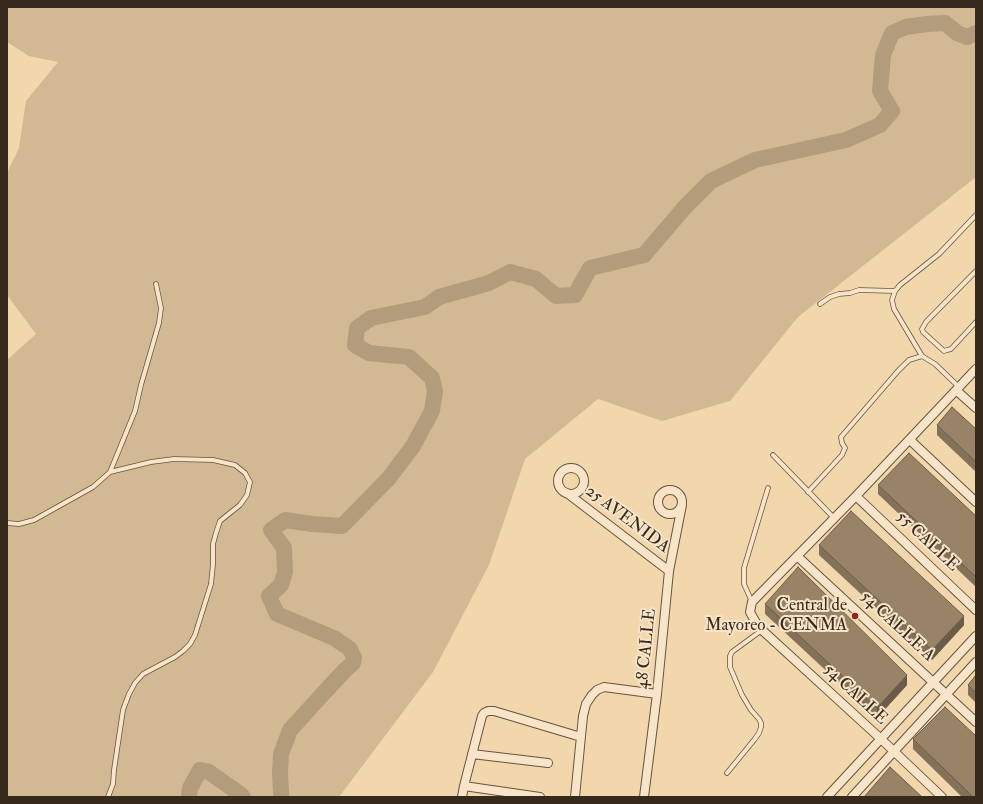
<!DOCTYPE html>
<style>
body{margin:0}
#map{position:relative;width:983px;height:804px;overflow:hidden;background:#f2d6ac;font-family:"IM FELL Double Pica",serif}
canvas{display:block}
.frame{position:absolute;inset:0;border:8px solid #362a1c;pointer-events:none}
</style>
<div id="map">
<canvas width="983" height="804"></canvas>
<div class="frame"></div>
</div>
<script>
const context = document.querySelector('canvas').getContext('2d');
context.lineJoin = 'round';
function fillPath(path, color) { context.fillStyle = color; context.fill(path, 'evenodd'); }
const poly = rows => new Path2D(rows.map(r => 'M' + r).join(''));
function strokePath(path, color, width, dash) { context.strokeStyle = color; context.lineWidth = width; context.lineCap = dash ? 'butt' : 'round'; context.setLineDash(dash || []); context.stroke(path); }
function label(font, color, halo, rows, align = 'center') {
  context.font = font + ' "IM FELL Double Pica",serif'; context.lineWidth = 4; context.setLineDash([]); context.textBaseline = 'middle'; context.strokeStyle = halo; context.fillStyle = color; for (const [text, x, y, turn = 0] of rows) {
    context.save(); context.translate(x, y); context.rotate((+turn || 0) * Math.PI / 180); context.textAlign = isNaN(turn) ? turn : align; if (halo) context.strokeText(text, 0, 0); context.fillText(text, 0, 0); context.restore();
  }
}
fillPath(poly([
 [7,7,976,7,976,177,798,317,730,401,662,421,598,399,525,459,489,565,433,672,339,797,7,797,7,360,36,334,7,295,7,173,19,148,26,101,58,62,29,56,7,42]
]), '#d2b994');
strokePath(poly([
 [189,797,190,788,200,770,209,772,240,794,243,797],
 [281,797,281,793,280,773,281,754,290,730,321,696,345,670,353,663,354,658,350,649,334,638,277,614,269,596,281,585,285,572,284,548,271,530,285,520,312,524,342,526,389,478,413,446,432,411,435,391,432,378,409,357,369,353,355,345,357,328,371,318,425,307,439,297,489,283,510,272,536,279,556,296,575,295,590,268,644,255,685,207,711,181,755,160,846,140,880,125,892,111,880,91,883,55,892,33,906,27,927,24,945,23,957,33,967,37,976,33]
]), '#b29c7b', 16);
const service = poly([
 [976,271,926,322,922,329,923,332,944,351,947,350,951,349,976,322],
 [820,304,830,297,839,294,850,293,859,290,895,291],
 [922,356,894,309,892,300,895,291,900,285,939,254,976,215],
 [773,455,834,518],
 [808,492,842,455,845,448,842,443,841,437,898,371,909,360,922,356,935,364,959,387],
 [7,523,19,524,34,520,93,487,110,472,135,411,141,385,159,323,161,308,156,284],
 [752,602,744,584,744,568,768,488],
 [727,773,754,740,759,733,761,727,761,723,759,719,751,710,742,695,730,667,730,656,732,652,762,630],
 [108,797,113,784,114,770,123,710,129,694,135,683,143,674,175,657,183,651,190,644,195,635,211,584,213,564,213,544,216,533,220,521,240,505,247,495,250,482,245,473,235,465,213,460,174,459,151,462,110,472]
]);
const minor = poly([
 [957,391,976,408],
 [910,440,976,502],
 '558 481a13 13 0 1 1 26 0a13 13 0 1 1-26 0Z',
 '658 502a12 12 0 1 1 24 0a12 12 0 1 1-24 0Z',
 [567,493,669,571],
 [856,496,976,610],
 [797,556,976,722],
 [472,754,548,763],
 [464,786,540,797],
 [462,797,464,786,482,716,484,713,488,711,494,711,581,737],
 [575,797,583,716,586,704,592,695,597,690,604,687,657,694],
 [644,797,657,694,669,571,682,505],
 [827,797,976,636],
 [852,797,976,662],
 [942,797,881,739,762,630,755,621,750,612,752,602,856,496,976,369]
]);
strokePath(service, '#655540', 5.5);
strokePath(minor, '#655540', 10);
strokePath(service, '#f7e4c9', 4);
strokePath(minor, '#f7e4c9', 8);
fillPath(poly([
 [937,425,976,429,976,472,937,435],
 [878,485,976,516,976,587,878,494],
 [819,545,964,625,932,660,819,555],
 [765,604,907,685,877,718,765,614],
 [976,675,976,703,968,695,968,685],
 [913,739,976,797,962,797,913,749]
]), '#837159');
fillPath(poly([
 [964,616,964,625,932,660,932,650],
 [907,675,907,685,877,718,877,708]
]), '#6a5c48');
const building = poly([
 [952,407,976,429,976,462,937,425,952,407],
 [909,453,976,516,976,577,878,485,909,453],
 [851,511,964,616,932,650,819,545,851,511],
 [798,567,907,675,877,708,765,604,798,567],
 [976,675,976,693,968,685,976,675],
 [945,707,976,736,976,797,973,797,913,739,945,707],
 [890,767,922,797,864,797,890,767]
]);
fillPath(building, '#988367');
strokePath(building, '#6a5c48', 1);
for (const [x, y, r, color] of [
 [855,616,4,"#8f2418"]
]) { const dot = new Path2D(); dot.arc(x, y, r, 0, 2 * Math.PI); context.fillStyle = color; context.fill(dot); strokePath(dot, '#f7e4c9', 1.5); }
label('17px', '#362a1c', '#f7e4c9', [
 ["25 AVENIDA",627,520,37],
 ["55 CALLE",927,542,43],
 ["54 CALLE A",897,627,43],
 ["48 CALLE",647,649,-84],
 ["54 CALLE",855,695,43]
]);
label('17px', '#362a1c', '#f7e4c9', [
 ["Central de",847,606],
 ["Mayoreo - CENMA",847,626]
], 'right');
</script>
